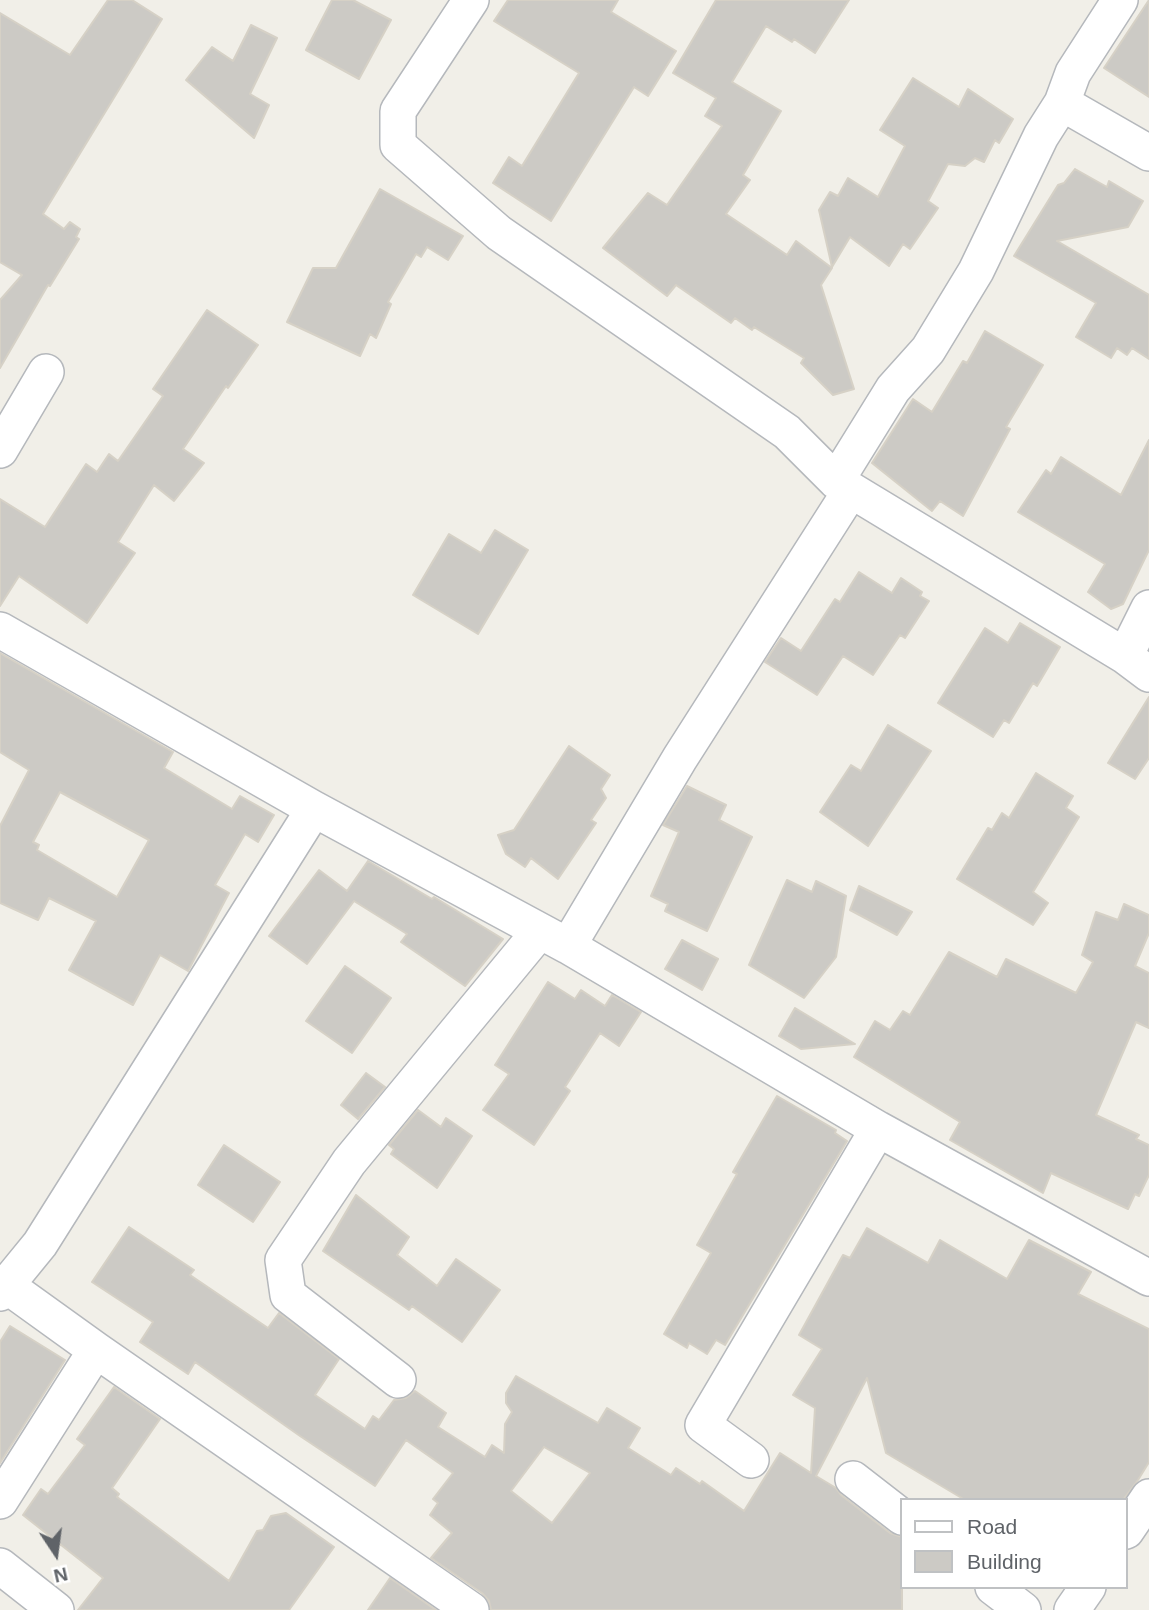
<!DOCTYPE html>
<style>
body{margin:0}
#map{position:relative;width:1149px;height:1610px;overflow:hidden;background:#f1efe8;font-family:Arial,sans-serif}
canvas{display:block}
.legend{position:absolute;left:900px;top:1498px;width:228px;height:91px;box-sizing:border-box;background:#fff;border:2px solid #bfc1c3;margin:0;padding:9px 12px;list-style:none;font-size:21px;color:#5f6368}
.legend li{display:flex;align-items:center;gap:14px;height:35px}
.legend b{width:35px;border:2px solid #bfc1c3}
.north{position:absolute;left:21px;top:1519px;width:70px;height:70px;-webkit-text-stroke:5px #fff;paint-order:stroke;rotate:167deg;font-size:19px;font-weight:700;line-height:28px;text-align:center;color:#5f6368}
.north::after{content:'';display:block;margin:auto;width:24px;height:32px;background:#5f6368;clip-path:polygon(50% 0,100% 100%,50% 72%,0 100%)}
</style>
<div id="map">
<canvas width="1149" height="1610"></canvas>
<ul class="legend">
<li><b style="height:9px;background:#fff"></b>Road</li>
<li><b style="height:19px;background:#cccac5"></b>Building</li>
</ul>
<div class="north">N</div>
</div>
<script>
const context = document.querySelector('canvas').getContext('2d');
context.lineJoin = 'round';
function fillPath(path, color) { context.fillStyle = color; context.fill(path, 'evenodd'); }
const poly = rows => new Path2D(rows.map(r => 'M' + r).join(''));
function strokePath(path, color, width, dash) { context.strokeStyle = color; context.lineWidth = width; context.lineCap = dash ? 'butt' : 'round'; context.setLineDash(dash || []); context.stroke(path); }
const building = poly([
 [108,0,132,0,162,19,43,214,64,229,70,222,80,229,76,237,79,239,50,286,48,285,0,368,0,300,22,275,0,262,0,13,70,55,108,0],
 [332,0,353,0,391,20,359,79,306,50,332,0],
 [508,0,618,0,611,12,676,51,648,96,634,87,551,221,493,183,509,157,522,166,579,73,494,21,508,0],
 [716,0,849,0,815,53,794,39,792,42,766,26,732,82,781,111,743,175,750,180,726,214,787,255,796,241,832,268,821,285,854,389,833,395,801,363,804,358,754,327,752,330,735,318,731,323,676,285,667,296,603,248,648,193,667,205,722,126,705,116,716,98,673,73,716,0],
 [1149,0,1149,97,1104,68,1149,0],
 [251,25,277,38,250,94,269,105,254,138,186,80,212,47,233,61,251,25],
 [913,78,959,107,968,89,1013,119,999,143,995,140,984,162,975,158,965,166,948,164,928,201,938,208,910,249,903,244,889,266,850,237,832,267,819,210,830,192,838,196,848,178,878,197,905,146,880,130,913,78],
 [1075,169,1107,187,1109,181,1143,201,1128,227,1057,241,1149,295,1149,359,1132,348,1127,355,1117,348,1111,358,1076,337,1096,303,1014,256,1058,185,1064,183,1075,169],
 [380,189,463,236,448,260,427,247,421,257,416,254,388,302,391,304,376,338,370,334,360,356,287,322,313,268,336,268,380,189],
 [207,310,258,345,228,388,226,386,183,449,204,463,174,501,154,485,118,542,135,553,87,623,19,576,0,606,0,499,45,527,86,464,97,472,109,454,118,461,163,396,153,389,207,310],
 [985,331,1043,365,1006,427,1010,429,963,516,940,501,932,511,872,463,913,399,932,412,963,361,967,363,985,331],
 [1149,440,1149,550,1123,604,1111,609,1088,592,1105,564,1018,512,1046,470,1051,474,1061,457,1121,495,1149,440],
 [495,530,528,550,478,634,413,595,449,534,481,553,495,530],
 [859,572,892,593,901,578,922,592,920,596,929,601,905,638,900,635,873,675,843,656,817,695,765,662,781,638,801,651,835,599,840,602,859,572],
 [1020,623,1060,647,1037,686,1033,683,1009,723,1004,720,993,737,938,703,985,628,1008,643,1020,623],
 [0,653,173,752,164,768,232,809,240,796,274,815,258,842,245,834,215,885,229,893,188,971,160,955,133,1005,69,970,96,921,49,898,38,920,0,903,0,826,29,770,0,752,0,653],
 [60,792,149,840,117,897,37,850,39,845,33,842,60,792],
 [1149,697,1149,758,1135,779,1108,763,1149,697],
 [888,725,931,751,868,846,820,812,851,765,861,771,888,725],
 [569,746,610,775,601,789,606,798,591,820,596,823,558,879,531,858,525,867,506,854,498,835,514,830,569,746],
 [1036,773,1073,796,1066,808,1079,817,1033,892,1048,903,1033,925,957,879,988,828,992,830,1002,813,1009,818,1036,773],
 [687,786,726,805,719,820,752,837,707,931,665,911,668,904,651,896,679,832,663,825,687,786],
 [368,861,432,899,434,897,503,939,465,986,401,942,407,934,354,901,307,964,269,936,319,870,347,891,368,861],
 [787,880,812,892,816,881,846,896,836,957,804,998,749,965,787,880],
 [859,886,912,912,897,935,850,910,859,886],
 [1124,904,1149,915,1149,933,1135,966,1149,973,1149,1028,1136,1022,1096,1115,1139,1135,1136,1139,1149,1145,1149,1175,1139,1196,1135,1194,1128,1209,1051,1173,1043,1193,950,1140,960,1122,854,1057,875,1021,890,1030,903,1011,910,1015,949,952,997,977,1006,959,1076,993,1093,962,1082,955,1096,912,1118,920,1124,904],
 [682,940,718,959,702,990,665,969,682,940],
 [345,966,391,998,352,1053,306,1021,345,966],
 [548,982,575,999,581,990,605,1006,612,995,641,1012,619,1046,600,1033,565,1087,570,1091,534,1145,483,1110,509,1074,495,1065,548,982],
 [795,1008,855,1044,801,1049,779,1036,795,1008],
 [366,1073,385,1087,358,1119,341,1105,366,1073],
 [777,1096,836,1130,835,1133,847,1141,725,1345,716,1340,707,1354,689,1343,687,1348,664,1334,711,1253,697,1245,737,1174,733,1172,777,1096],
 [418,1110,441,1127,446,1118,472,1136,437,1188,391,1154,394,1149,389,1145,418,1110],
 [224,1145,280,1182,253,1222,198,1185,224,1145],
 [356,1195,409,1237,397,1255,437,1286,456,1259,500,1290,462,1342,412,1306,409,1310,323,1251,356,1195],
 [129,1227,194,1270,190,1275,268,1328,279,1313,339,1359,315,1395,365,1429,373,1416,379,1420,394,1400,406,1398,415,1391,446,1413,438,1427,485,1457,492,1445,504,1453,505,1424,512,1412,506,1403,506,1393,516,1376,598,1423,607,1408,640,1428,628,1448,671,1475,676,1468,700,1484,702,1481,744,1511,780,1453,811,1473,815,1408,793,1395,822,1349,799,1335,843,1255,850,1258,867,1228,928,1263,940,1240,1007,1279,1029,1240,1091,1272,1078,1294,1149,1329,1149,1462,1138,1480,1123,1500,965,1500,886,1453,867,1378,816,1476,836,1488,841,1495,890,1533,902,1537,902,1610,491,1610,489,1601,482,1593,431,1558,452,1533,430,1515,438,1503,433,1499,453,1473,406,1440,375,1486,300,1436,195,1362,188,1374,140,1342,153,1322,92,1282,129,1227],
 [544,1447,590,1473,552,1523,511,1491,544,1447],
 [10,1326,65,1360,0,1463,0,1342,10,1326],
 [114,1387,160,1419,112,1488,119,1494,117,1497,229,1581,257,1531,263,1530,271,1516,286,1513,334,1547,289,1610,78,1610,103,1578,23,1515,41,1489,48,1494,85,1445,77,1439,114,1387],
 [390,1578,436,1610,368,1610,390,1578]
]);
fillPath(building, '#cccac5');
strokePath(building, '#d6d1c6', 2);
const minor = poly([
 [471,0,398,111,398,145,499,233,787,432,836,481,1125,656,1149,674],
 [1062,103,1149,153],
 [0,450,46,372],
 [836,481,893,389,928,350,976,271,1041,136,1062,103,1073,73,1120,0],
 [0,630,314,809],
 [1125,656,1149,608],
 [568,946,878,1129,1149,1278],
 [7,1286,96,1350,471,1610],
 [0,1293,40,1244,314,809,568,946,680,758,851,490],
 [398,1380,288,1295,283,1260,349,1162,539,932],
 [751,1460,703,1425,878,1129],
 [853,1479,902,1517],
 [0,1501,96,1350],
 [1126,1531,1149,1497],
 [0,1566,56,1610],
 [993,1587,1023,1610],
 [1072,1610,1088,1587]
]);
strokePath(minor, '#b5b8bc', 38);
strokePath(minor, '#fff', 35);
</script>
